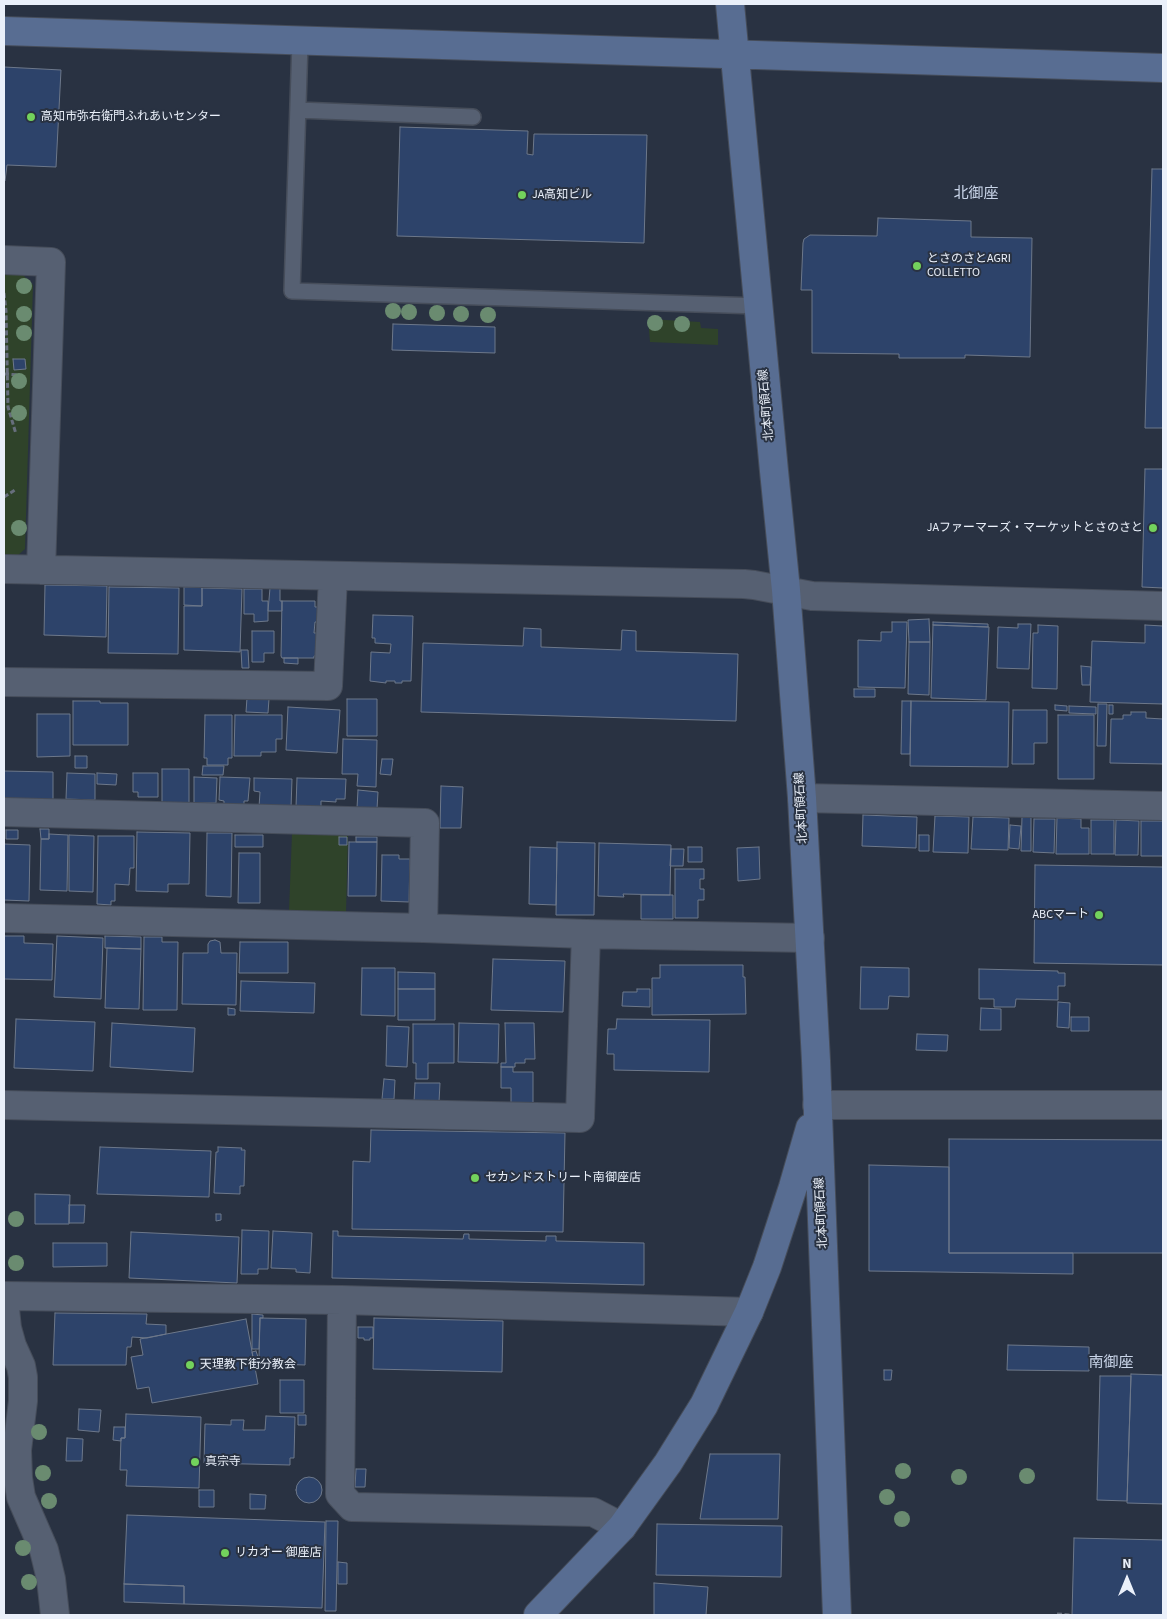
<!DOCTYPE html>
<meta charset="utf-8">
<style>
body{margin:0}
#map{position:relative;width:1167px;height:1619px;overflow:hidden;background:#293242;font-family:"Source Sans 3",sans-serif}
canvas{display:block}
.frame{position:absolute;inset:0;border:5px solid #eaf0fa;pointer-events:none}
.north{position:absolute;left:1102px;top:1554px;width:50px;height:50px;-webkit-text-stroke:4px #293242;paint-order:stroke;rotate:0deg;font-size:14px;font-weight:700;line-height:20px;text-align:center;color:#eaf0fa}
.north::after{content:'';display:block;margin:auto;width:18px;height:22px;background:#eaf0fa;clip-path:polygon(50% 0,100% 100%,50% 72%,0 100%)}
</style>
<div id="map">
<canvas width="1167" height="1619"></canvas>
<div class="frame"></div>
<div class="north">N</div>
</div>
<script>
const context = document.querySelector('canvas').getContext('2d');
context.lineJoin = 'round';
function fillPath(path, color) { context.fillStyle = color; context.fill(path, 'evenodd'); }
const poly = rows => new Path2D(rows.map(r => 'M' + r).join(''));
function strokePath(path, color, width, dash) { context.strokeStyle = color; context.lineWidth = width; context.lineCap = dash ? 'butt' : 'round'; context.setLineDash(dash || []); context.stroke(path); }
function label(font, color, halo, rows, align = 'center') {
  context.font = font + ' "Source Sans 3","Noto Sans JP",sans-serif'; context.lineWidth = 4; context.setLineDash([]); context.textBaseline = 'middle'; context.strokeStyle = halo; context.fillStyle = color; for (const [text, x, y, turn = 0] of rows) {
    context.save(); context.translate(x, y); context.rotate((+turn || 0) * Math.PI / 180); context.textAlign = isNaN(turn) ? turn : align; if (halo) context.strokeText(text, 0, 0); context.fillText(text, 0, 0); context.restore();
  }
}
fillPath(poly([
 [4,274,23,275,33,285,25,549,17,556,4,556],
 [648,319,700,322,701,328,718,329,718,345,650,342],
 [292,833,348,834,346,913,289,911]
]), '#2f432a');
const building = poly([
 [4,67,61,70,56,167,7,165,5,181,4,181,4,67],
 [400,127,528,131,527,154,533,155,534,134,647,135,644,243,397,236,400,127],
 [1152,169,1163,169,1163,428,1145,428,1152,169],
 [878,218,971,221,971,237,1032,238,1030,357,965,355,965,358,899,358,899,354,812,353,812,290,801,290,803,243,804,239,810,235,877,236,878,218],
 [393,324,495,327,495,353,392,350,393,324],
 [13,359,25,359,26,369,14,370,13,359],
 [1145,469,1163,469,1163,588,1142,587,1145,469],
 [45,585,107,586,106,637,44,635,45,585],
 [109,587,179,588,178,654,108,653,109,587],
 [184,587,202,587,202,606,184,605,184,587],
 [202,588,242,589,240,652,184,650,184,606,202,606,202,588],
 [270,588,280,588,280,601,282,601,282,611,268,611,270,588],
 [244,589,262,589,262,601,268,601,268,621,254,622,254,614,244,614,244,589],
 [282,601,315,601,315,607,319,607,319,622,315,622,314,633,317,633,317,656,314,656,314,658,282,658,281,656,282,601],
 [373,615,413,616,411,681,402,681,402,683,395,683,395,681,386,681,386,683,370,681,371,652,390,653,391,644,375,643,375,638,372,638,373,615],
 [929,619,930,642,909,642,908,620,929,619],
 [892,622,907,622,905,688,858,687,858,640,881,641,881,632,892,632,892,622],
 [933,622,988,624,988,627,933,625,933,622],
 [1018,624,1031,624,1029,669,997,668,998,627,1018,628,1018,624],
 [933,625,989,627,986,700,931,698,933,625],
 [1038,625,1058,626,1057,689,1032,688,1033,633,1038,633,1038,625],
 [1145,625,1163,626,1163,704,1090,702,1092,641,1145,643,1145,625],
 [524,628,541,629,541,647,621,650,622,630,636,631,636,651,738,654,736,721,421,712,423,643,523,646,524,628],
 [252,631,274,631,274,653,264,653,264,662,252,662,252,631],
 [909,642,930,642,929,695,908,694,909,642],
 [241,650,248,650,249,668,242,668,241,650],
 [284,658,298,658,298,664,284,663,284,658],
 [1081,666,1091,667,1090,685,1082,685,1081,666],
 [854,689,875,689,875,697,854,697,854,689],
 [247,698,269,699,268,713,246,712,247,698],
 [347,699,377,699,377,736,347,736,347,699],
 [73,701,100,701,100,703,128,703,128,745,73,745,73,701],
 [902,701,911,701,910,754,901,754,902,701],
 [911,701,1009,702,1008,767,910,766,911,701],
 [1098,704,1107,704,1106,746,1097,746,1098,704],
 [1055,705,1067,706,1067,711,1055,710,1055,705],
 [1109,705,1113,705,1113,714,1109,714,1109,705],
 [1069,706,1096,707,1096,714,1069,713,1069,706],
 [288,707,340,710,337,753,286,750,288,707],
 [1013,710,1047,710,1047,743,1034,743,1034,764,1012,764,1013,710],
 [1131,712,1146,712,1146,718,1163,719,1163,764,1110,763,1111,719,1123,719,1123,715,1131,715,1131,712],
 [37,714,70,714,70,756,37,757,37,714],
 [205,715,232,715,232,758,228,758,228,765,207,765,207,758,204,758,205,715],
 [235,715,282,715,282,739,276,739,276,752,261,752,261,756,234,756,235,715],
 [1058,715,1094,715,1094,779,1058,779,1058,715],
 [343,739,377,740,376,787,357,786,358,774,342,774,343,739],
 [75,756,87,756,87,768,75,768,75,756],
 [382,759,393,759,391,775,380,774,382,759],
 [203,766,224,766,223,775,202,775,203,766],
 [162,769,189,769,189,805,162,805,162,769],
 [4,771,53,772,53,800,4,799,4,771],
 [67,773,95,774,95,800,66,799,67,773],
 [97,773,117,774,116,785,97,784,97,773],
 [133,773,158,773,158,797,138,797,138,792,133,792,133,773],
 [194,777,217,778,216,803,194,803,194,777],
 [220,777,250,778,248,801,244,801,244,805,224,804,224,801,219,800,220,777],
 [254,778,292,779,291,808,259,807,260,792,254,791,254,778],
 [297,778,346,779,345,799,336,799,336,802,321,801,321,807,296,807,297,778],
 [441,786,463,787,461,828,440,828,441,786],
 [358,790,378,792,377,809,357,808,358,790],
 [863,815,917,817,916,848,862,846,863,815],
 [935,816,969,817,968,853,933,852,935,816],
 [973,817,1009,818,1008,850,971,849,973,817],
 [1022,817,1031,817,1031,851,1021,851,1022,817],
 [1057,818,1081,819,1081,828,1089,828,1089,854,1056,854,1057,818],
 [1034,819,1055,819,1054,853,1033,852,1034,819],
 [1091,820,1114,820,1114,854,1091,854,1091,820],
 [1116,820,1139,821,1138,855,1115,855,1116,820],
 [1141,821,1163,821,1163,856,1141,856,1141,821],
 [1010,825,1021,826,1019,849,1009,848,1010,825],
 [40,829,49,829,49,839,41,839,40,829],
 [6,830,18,830,18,839,6,839,6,830],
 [137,832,190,833,189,884,168,884,168,892,136,891,137,832],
 [207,833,232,833,231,897,206,896,207,833],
 [49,834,68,835,67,891,40,890,41,839,49,839,49,834],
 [69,835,94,836,93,892,69,891,69,835],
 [235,835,263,835,263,847,235,847,235,835],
 [919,835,929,835,929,851,919,851,919,835],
 [98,836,134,836,134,868,130,868,129,885,115,884,115,901,111,901,111,905,97,904,98,836],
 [339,837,347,837,347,845,339,845,339,837],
 [356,837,377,837,377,842,356,842,356,837],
 [349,842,377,842,376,896,348,896,349,842],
 [557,842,595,843,594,915,556,915,557,842],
 [599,843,671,845,670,895,623,894,624,897,598,896,599,843],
 [4,844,30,845,29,901,4,900,4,844],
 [530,847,557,848,556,905,529,904,530,847],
 [688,847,702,847,702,862,688,862,688,847],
 [759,847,760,879,738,881,737,848,759,847],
 [671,849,684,849,683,866,670,866,671,849],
 [239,853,260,853,260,903,238,903,239,853],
 [382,855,399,855,399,859,410,859,409,902,381,901,382,855],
 [1035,865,1163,867,1163,965,1034,963,1035,865],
 [675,869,704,869,704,879,700,879,700,889,704,889,704,900,698,900,698,918,675,918,675,869],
 [641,895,673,895,673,919,641,919,641,895],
 [4,936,24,936,24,943,53,944,52,980,4,979,4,936],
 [57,936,103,938,101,999,54,997,57,936],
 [105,936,141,937,141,949,105,948,105,936],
 [144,937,162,937,162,942,178,942,177,1010,143,1010,144,937],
 [215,940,220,942,221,953,237,953,236,1005,182,1004,183,953,208,953,208,944,210,941,215,940],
 [240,942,288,942,288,973,239,973,240,942],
 [107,948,141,949,139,1009,105,1008,107,948],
 [493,959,565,961,563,1012,491,1010,493,959],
 [660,965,743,965,743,977,745,977,746,1014,652,1015,652,978,660,978,660,965],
 [861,967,909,968,909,997,889,996,888,1009,860,1009,861,967],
 [362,968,395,968,395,1016,361,1015,362,968],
 [979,969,1058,971,1058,973,1065,973,1065,986,1058,986,1058,1000,1016,999,1015,1007,994,1007,994,999,979,999,979,969],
 [398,972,435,973,435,989,398,989,398,972],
 [241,981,315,983,314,1013,240,1011,241,981],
 [398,989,435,989,435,1020,398,1020,398,989],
 [637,989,650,989,650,1007,622,1006,623,992,637,992,637,989],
 [1058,1002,1070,1003,1069,1028,1057,1027,1058,1002],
 [228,1008,235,1009,235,1015,228,1015,228,1008],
 [981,1008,1001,1009,1001,1030,980,1030,981,1008],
 [1071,1017,1089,1017,1089,1031,1071,1031,1071,1017],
 [16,1019,95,1022,93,1071,14,1068,16,1019],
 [617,1019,710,1020,709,1072,614,1070,614,1054,607,1054,608,1029,616,1029,617,1019],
 [112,1023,195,1028,193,1072,110,1067,112,1023],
 [459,1023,499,1024,498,1063,458,1062,459,1023],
 [505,1023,534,1023,535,1059,525,1059,525,1063,515,1063,515,1067,501,1067,501,1063,506,1063,505,1023],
 [413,1024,454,1024,454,1063,428,1063,428,1079,416,1079,416,1063,413,1063,413,1024],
 [387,1026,409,1027,407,1067,386,1066,387,1026],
 [917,1034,948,1035,947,1051,916,1050,917,1034],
 [501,1067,513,1067,513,1072,533,1072,533,1105,511,1104,511,1088,501,1088,501,1067],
 [384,1079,395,1080,394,1099,382,1099,384,1079],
 [415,1083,440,1083,439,1102,414,1102,415,1083],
 [371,1130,565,1133,563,1232,352,1229,353,1161,370,1162,371,1130],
 [949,1139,1163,1140,1163,1253,949,1253,949,1139],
 [100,1147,211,1151,209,1197,97,1194,100,1147],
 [218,1147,242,1148,241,1150,245,1150,244,1186,240,1186,240,1194,214,1193,216,1152,218,1152,218,1147],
 [869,1165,949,1167,949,1253,1073,1253,1073,1274,869,1271,869,1165],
 [35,1194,70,1195,69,1224,35,1224,35,1194],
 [69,1205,85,1205,84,1223,69,1223,69,1205],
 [216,1214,221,1214,221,1220,216,1221,216,1214],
 [242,1230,269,1231,268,1269,258,1269,258,1274,241,1274,242,1230],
 [273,1231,312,1233,310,1273,296,1272,296,1269,271,1268,273,1231],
 [333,1231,338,1231,338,1236,463,1239,464,1234,469,1234,469,1239,546,1241,546,1236,556,1236,556,1241,644,1243,644,1285,332,1278,333,1231],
 [131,1232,239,1237,237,1283,129,1278,131,1232],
 [53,1243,107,1243,107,1266,53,1267,53,1243],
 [55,1313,147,1314,146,1324,166,1325,166,1334,147,1338,132,1337,131,1347,127,1347,126,1365,53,1365,55,1313],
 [252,1314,263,1315,263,1318,260,1318,259,1349,252,1349,252,1314],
 [260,1318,306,1319,305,1365,277,1364,278,1359,259,1358,260,1318],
 [374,1318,503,1321,502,1372,373,1369,374,1318],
 [246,1319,258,1384,152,1403,149,1387,137,1389,131,1357,143,1355,140,1339,246,1319],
 [358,1327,373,1327,373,1338,370,1338,370,1340,364,1340,364,1338,358,1338,358,1327],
 [1008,1345,1089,1347,1089,1371,1007,1370,1008,1345],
 [256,1351,259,1360,254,1362,252,1352,256,1351],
 [884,1370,892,1370,891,1380,884,1380,884,1370],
 [1131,1374,1163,1375,1163,1504,1127,1503,1131,1374],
 [1100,1376,1131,1376,1127,1501,1097,1500,1100,1376],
 [280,1380,304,1380,304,1413,280,1413,280,1380],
 [79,1409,101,1410,99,1432,78,1430,79,1409],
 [126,1414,201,1417,199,1488,126,1486,127,1470,120,1470,121,1438,125,1438,126,1414],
 [298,1415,306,1415,306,1425,298,1425,298,1415],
 [266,1416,295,1417,294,1458,290,1458,290,1465,204,1463,205,1424,231,1425,231,1420,244,1420,243,1430,265,1430,266,1416],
 [114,1427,125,1427,125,1438,121,1438,121,1441,113,1440,114,1427],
 [67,1438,83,1439,82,1461,66,1461,67,1438],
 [710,1454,780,1454,778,1519,700,1519,710,1454],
 [356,1469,366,1469,365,1487,355,1487,356,1469],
 '296 1490a13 13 0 1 1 26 0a13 13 0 1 1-26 0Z',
 [199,1490,214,1490,214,1507,199,1507,199,1490],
 [250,1494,266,1495,265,1509,250,1509,250,1494],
 [127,1515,325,1522,322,1608,184,1604,184,1586,124,1584,127,1515],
 [326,1521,338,1521,336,1611,325,1611,326,1521],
 [657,1524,782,1526,781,1577,656,1575,657,1524],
 [1074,1538,1163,1540,1163,1615,1072,1615,1074,1538],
 [338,1562,347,1563,347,1584,338,1584,338,1562],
 [654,1583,708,1587,706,1615,654,1615,654,1583],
 [124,1584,184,1586,184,1604,124,1602,124,1584]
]);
fillPath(building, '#2d436a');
strokePath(building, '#6d788a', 1);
const lane = poly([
 [300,42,292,291,758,306],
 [298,110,473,117]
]);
const street = poly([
 [4,260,51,262,41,570],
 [4,569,744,584,754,585,812,596,1163,606],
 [4,682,328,686,333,576],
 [802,798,1163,806],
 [4,812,425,823,423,928],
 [4,918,423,928,586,934,810,938],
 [4,1105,580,1118,586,934],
 [817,1105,1163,1105],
 [4,1296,342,1300,749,1312],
 [4,1300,7,1328,12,1346,21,1366,23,1377,23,1401,17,1450,18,1478,21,1497,44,1550,51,1579,55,1615],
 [342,1300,340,1494,352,1507,593,1512,622,1527]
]);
const secondary = poly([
 [730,4,774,471,786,590,802,798,816,1061,837,1615],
 [4,31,1163,68],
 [538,1615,622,1527,668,1463,704,1405,749,1312,767,1267,793,1187,810,1128]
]);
strokePath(lane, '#464d5a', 18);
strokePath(street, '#464d5a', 30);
strokePath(secondary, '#464d5a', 30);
strokePath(poly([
 [4,293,6,311,8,407,16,434],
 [4,374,19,375],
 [4,497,15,490],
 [1057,1614,1071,1615]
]), '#676f7d', 3, [5, 2.5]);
strokePath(lane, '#566072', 15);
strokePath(street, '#566072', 28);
strokePath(secondary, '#586d92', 28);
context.fillStyle = '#6a8b70';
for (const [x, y] of [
 [24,286],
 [393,311],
 [409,312],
 [437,313],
 [24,314],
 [461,314],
 [488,315],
 [655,323],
 [682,324],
 [24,333],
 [19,381],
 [19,413],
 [19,528],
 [16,1219],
 [16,1263],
 [39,1432],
 [903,1471],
 [43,1473],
 [1027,1476],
 [959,1477],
 [887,1497],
 [49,1501],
 [902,1519],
 [23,1548],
 [29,1582]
]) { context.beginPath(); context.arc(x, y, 8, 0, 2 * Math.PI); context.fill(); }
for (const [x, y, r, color] of [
 [31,117,5,"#73d25c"],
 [522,195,5,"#73d25c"],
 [917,266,5,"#73d25c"],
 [1153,528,5,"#73d25c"],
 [1099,915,5,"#73d25c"],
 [475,1178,5,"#73d25c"],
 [190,1365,5,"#73d25c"],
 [195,1462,5,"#73d25c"],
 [225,1553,5,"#73d25c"]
]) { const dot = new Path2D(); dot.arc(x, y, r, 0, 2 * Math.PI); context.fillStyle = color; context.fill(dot); strokePath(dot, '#293242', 2); }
label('12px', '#eaf0fa', '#293242', [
 ["高知市弥右衛門ふれあいセンター",41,117],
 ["JA高知ビル",532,195],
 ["とさのさとAGRI",927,259],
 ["COLLETTO",927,273],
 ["JAファーマーズ・マーケットとさのさと",1143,528,"right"],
 ["ABCマート",1089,915,"right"],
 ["セカンドストリート南御座店",485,1178],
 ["天理教下街分教会",200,1365],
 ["真宗寺",205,1462],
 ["リカオー 御座店",235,1553]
], 'left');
label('12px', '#eaf0fa', '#293242', [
 ["北本町領石線",767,405,-95],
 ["北本町領石線",802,808,-93],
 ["北本町領石線",822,1213,-93]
]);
label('15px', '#c9d5e9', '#293242', [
 ["北御座",976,195],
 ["南御座",1111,1364]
]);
</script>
